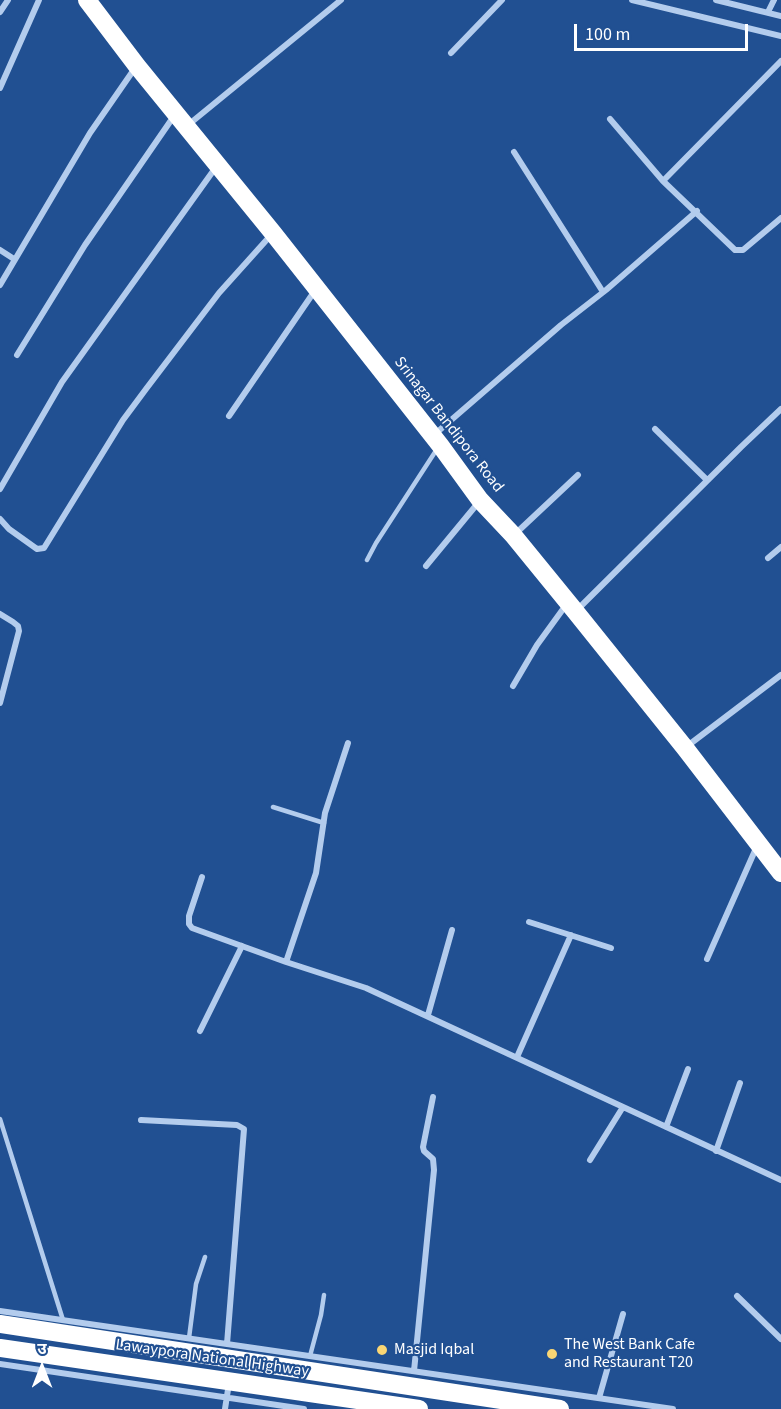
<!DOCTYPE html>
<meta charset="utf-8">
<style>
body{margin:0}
#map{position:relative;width:781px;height:1409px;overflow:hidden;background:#215092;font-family:"Source Sans 3","Noto Sans Devanagari",sans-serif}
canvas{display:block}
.north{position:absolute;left:12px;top:1337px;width:60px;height:60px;-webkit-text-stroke:4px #215092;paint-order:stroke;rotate:0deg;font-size:16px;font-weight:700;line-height:24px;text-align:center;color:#fff}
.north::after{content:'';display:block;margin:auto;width:21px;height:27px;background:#fff;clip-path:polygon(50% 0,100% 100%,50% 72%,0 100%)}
.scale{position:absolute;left:574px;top:24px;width:174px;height:27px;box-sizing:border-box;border:3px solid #fff;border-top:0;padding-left:8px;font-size:18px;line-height:21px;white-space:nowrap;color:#fff;-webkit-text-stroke:4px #215092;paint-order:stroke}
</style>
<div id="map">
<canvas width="781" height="1409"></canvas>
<div class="north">उ</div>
<div class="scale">100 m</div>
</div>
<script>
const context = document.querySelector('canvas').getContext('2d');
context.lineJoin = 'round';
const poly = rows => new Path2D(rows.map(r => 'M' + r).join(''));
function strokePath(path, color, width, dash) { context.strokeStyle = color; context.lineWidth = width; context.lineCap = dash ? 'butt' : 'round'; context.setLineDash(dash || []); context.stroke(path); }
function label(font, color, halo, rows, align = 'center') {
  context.font = font + ' "Source Sans 3",sans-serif'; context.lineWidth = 4.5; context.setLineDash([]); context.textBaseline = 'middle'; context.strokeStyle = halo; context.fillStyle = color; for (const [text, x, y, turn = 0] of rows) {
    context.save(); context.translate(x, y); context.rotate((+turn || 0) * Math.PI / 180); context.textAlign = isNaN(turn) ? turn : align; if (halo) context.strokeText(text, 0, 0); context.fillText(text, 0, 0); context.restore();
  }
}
strokePath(poly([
 [367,560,376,543,437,449],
 [273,807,324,823],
 [0,1119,63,1320],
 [189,1338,196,1284,205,1257],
 [310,1356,321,1315,324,1295]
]), '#b3cced', 4.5);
strokePath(poly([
 [632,0,781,36],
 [716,0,781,16],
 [0,12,8,0],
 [768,12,774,0],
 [451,53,502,0],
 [0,88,39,0],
 [610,119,663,181,735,250,743,250,781,218],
 [188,125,341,0],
 [514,152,603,292],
 [663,181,781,61],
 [0,250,14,259],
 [0,285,90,133,135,68],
 [17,355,85,245,174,116],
 [229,416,316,289],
 [655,429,707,480],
 [435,434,561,325,606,290,697,211],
 [0,489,62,382,216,167],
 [0,519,9,529,37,549,44,548,123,420,146,389,219,293,271,235],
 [514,535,578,475],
 [768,558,781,547],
 [426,566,478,503],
 [578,609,741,447,781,409],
 [0,614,13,622,18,626,19,631,0,703],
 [513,686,537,645,566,605],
 [686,747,781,675],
 [202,877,189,916,189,924,192,928,286,962,366,988,781,1180],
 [529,922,611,948],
 [707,959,757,846],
 [286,962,316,873,325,813,348,743],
 [428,1015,452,930],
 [200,1031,242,946],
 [517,1057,571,935],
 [141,1120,237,1125,244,1129,227,1344],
 [666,1127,688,1069],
 [716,1151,740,1083],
 [590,1160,623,1107],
 [737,1296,781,1339],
 [0,1311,673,1409],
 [0,1364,304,1409],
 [414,1371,434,1170,433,1159,424,1151,423,1147,433,1097],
 [599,1398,623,1314],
 [225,1409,229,1383]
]), '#b3cced', 6);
strokePath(poly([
 [87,0,137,66,273,233,440,445,480,500,513,535,575,611,685,748,781,873],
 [0,1324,560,1409],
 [0,1348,419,1409]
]), '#fff', 18);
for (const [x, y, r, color] of [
 [382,1350,6,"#fad674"],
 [552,1354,6,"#fad674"]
]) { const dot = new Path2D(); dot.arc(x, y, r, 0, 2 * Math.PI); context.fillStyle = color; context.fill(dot); strokePath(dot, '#215092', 2); }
label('16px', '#fff', '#215092', [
 ["Srinagar Bandipora Road",448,425,52],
 ["Lawaypora National Highway",212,1359,8]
]);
label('16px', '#fff', '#215092', [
 ["The West Bank Cafe",564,1345],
 ["and Restaurant T20",564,1363],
 ["Masjid Iqbal",394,1350]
], 'left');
</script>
